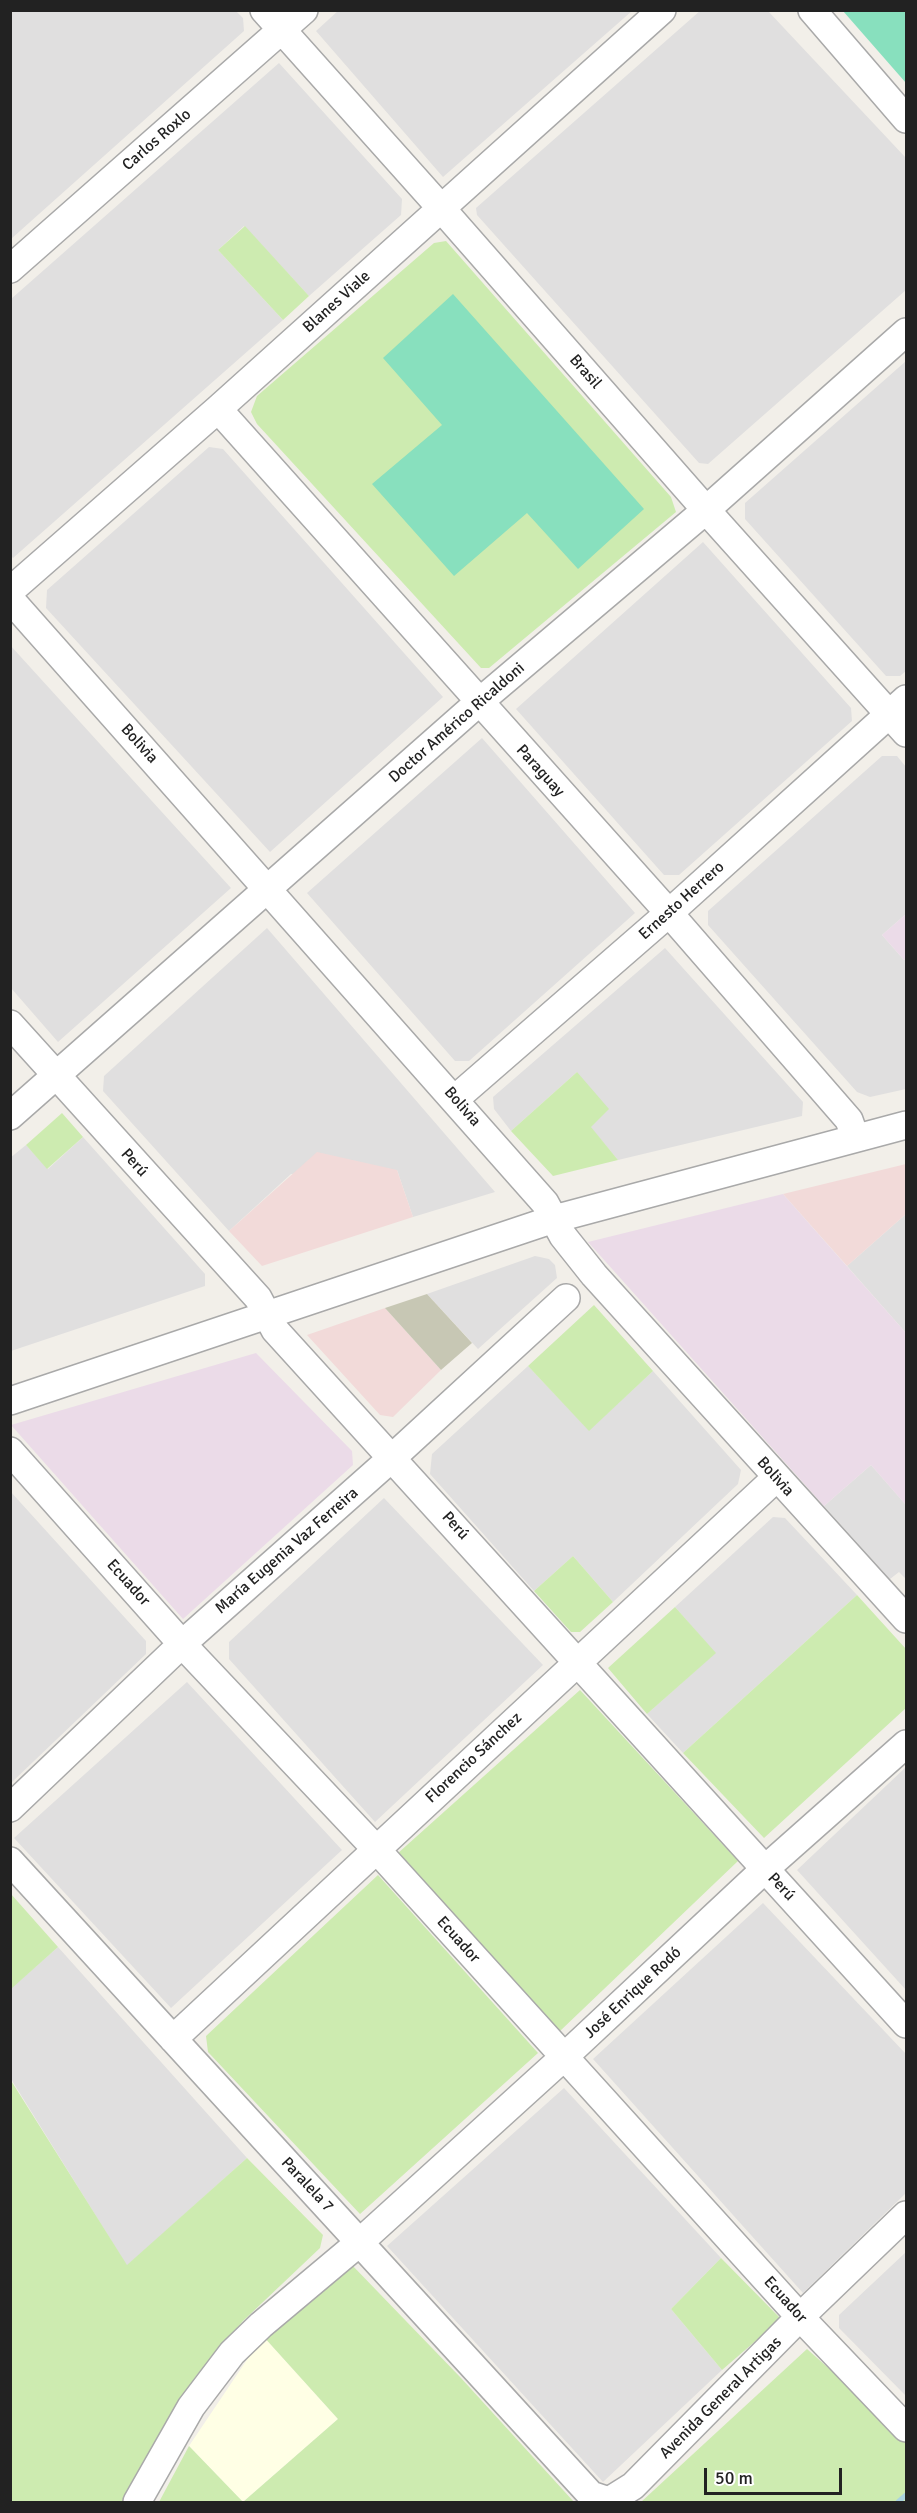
<!DOCTYPE html>
<meta charset="utf-8">
<style>
body{margin:0}
#map{position:relative;width:917px;height:2513px;overflow:hidden;background:#f2efe9;font-family:Signika,sans-serif}
canvas{display:block}
.frame{position:absolute;inset:0;border:12px solid #222;pointer-events:none}
.scale{position:absolute;left:704px;top:2468px;width:138px;height:27px;box-sizing:border-box;border:3px solid #222;border-top:0;padding-left:8px;font-size:18px;line-height:21px;white-space:nowrap;color:#222;-webkit-text-stroke:4px #fff;paint-order:stroke}
</style>
<div id="map">
<canvas width="917" height="2513"></canvas>
<div class="frame"></div>
<div class="scale">50 m</div>
</div>
<script>
const context = document.querySelector('canvas').getContext('2d');
context.lineJoin = 'round';
function fillPath(path, color) { context.fillStyle = color; context.fill(path, 'evenodd'); }
const poly = rows => new Path2D(rows.map(r => 'M' + r).join(''));
function strokePath(path, color, width, dash) { context.strokeStyle = color; context.lineWidth = width; context.lineCap = dash ? 'butt' : 'round'; context.setLineDash(dash || []); context.stroke(path); }
function label(font, color, halo, rows, align = 'center') {
  context.font = font + ' Signika,sans-serif'; context.lineWidth = 4.5; context.setLineDash([]); context.textBaseline = 'middle'; context.strokeStyle = halo; context.fillStyle = color; for (const [text, x, y, turn = 0] of rows) {
    context.save(); context.translate(x, y); context.rotate((+turn || 0) * Math.PI / 180); context.textAlign = isNaN(turn) ? turn : align; if (halo) context.strokeText(text, 0, 0); context.fillText(text, 0, 0); context.restore();
  }
}
fillPath(poly([
 [11,10,236,11,243,18,244,31,11,239],
 [339,10,632,10,632,11,443,177,316,31],
 [701,10,768,11,906,158,906,290,708,464,699,463,477,215,476,208],
 [279,63,402,199,401,215,309,296,244,226,218,250,283,320,13,558,11,556,11,299],
 [906,361,906,671,900,676,886,676,745,519,745,503],
 [209,447,223,449,443,697,270,852,46,608,47,590],
 [703,542,851,708,852,721,679,875,664,875,516,709],
 [10,645,231,888,58,1042,11,988],
 [482,738,635,913,469,1061,455,1061,307,893],
 [882,756,897,756,906,767,906,914,882,935,904,960,906,958,906,1089,870,1097,857,1092,708,925,708,911],
 [267,928,495,1192,413,1217,397,1170,291,1174,229,1231,103,1091,104,1076],
 [665,948,803,1102,802,1116,618,1160,590,1127,577,1072,511,1131,494,1109,493,1097],
 [83,1137,205,1274,205,1286,11,1351,10,1158,26,1145,48,1169],
 [906,1214,906,1333,847,1266],
 [535,1256,549,1259,555,1265,557,1278,478,1349,427,1294],
 [528,1366,589,1430,653,1371,741,1470,738,1484,613,1602,573,1556,534,1591,430,1474,432,1454],
 [871,1465,906,1505,906,1579,899,1572,890,1579,824,1506],
 [10,1491,146,1641,146,1654,11,1783],
 [384,1498,543,1665,375,1822,229,1659,229,1642],
 [773,1517,785,1518,857,1595,683,1753,647,1714,715,1653,675,1607],
 [187,1682,342,1850,171,2008,14,1838],
 [906,1767,906,1990,797,1870],
 [763,1903,906,2054,906,2193,803,2293,593,2059],
 [58,1947,247,2158,127,2266,11,2079,10,1989],
 [564,2088,721,2258,671,2309,722,2370,603,2482,387,2246],
 [906,2252,906,2396,839,2328,839,2315]
]), '#e0dfdf');
fillPath(poly([
 [317,1152,397,1170,413,1217,262,1266,229,1231],
 [906,1164,906,1214,847,1266,783,1194],
 [385,1308,441,1370,393,1417,380,1415,307,1335]
]), '#f2dad9');
fillPath(poly([
 [906,914,906,958,904,960,882,935],
 [783,1194,906,1333,906,1505,871,1465,824,1506,588,1242],
 [256,1353,352,1451,353,1465,183,1619,11,1425]
]), '#ebdbe8');
fillPath(poly([
 [263,2336,338,2419,243,2502,189,2446]
]), '#ffffe5');
fillPath(poly([
 [427,1294,472,1343,441,1370,385,1308]
]), '#c7c7b4');
fillPath(poly([
 [245,226,309,296,283,320,218,250],
 [446,241,671,497,676,512,489,668,481,668,257,424,251,412,257,396,434,243],
 [577,1072,609,1109,591,1127,618,1160,553,1176,511,1131],
 [62,1113,83,1137,47,1169,26,1145],
 [594,1305,653,1371,589,1431,528,1366],
 [573,1556,613,1602,580,1632,571,1632,534,1591],
 [857,1595,906,1649,906,1708,764,1838,683,1753],
 [675,1607,716,1653,647,1714,608,1668],
 [580,1690,738,1861,559,2032,397,1854],
 [378,1875,538,2053,360,2214,208,2052,206,2036],
 [11,1894,58,1947,11,1989,10,1989],
 [10,2079,127,2265,247,2158,323,2235,320,2248,243,2321,196,2376,175,2407,122,2502,11,2502],
 [721,2258,781,2319,722,2370,671,2309],
 [351,2264,461,2378,574,2502,243,2502,338,2419,263,2336,309,2304],
 [807,2349,906,2437,906,2502,641,2502],
 [189,2446,243,2502,159,2502]
]), '#cdebb0');
fillPath(poly([
 [843,11,906,11,906,83],
 [453,294,644,509,578,569,527,513,454,576,372,484,442,425,383,358]
]), '#88e0be');
strokePath(poly([
 [898,2502,906,2495]
]), '#aad3df', 5);
const minor = poly([
 [264,10,441,208,706,510,906,733],
 [812,10,906,119],
 [10,269,304,10],
 [218,409,669,913,849,1120,855,1137],
 [10,591,218,409,662,10],
 [10,599,545,1203,563,1236,594,1275,906,1619],
 [10,1024,258,1298,275,1330,906,2024],
 [455,1099,669,913,906,699],
 [10,1116,478,703,706,510,906,332],
 [10,1401,554,1219,906,1125],
 [10,1451,182,1644,376,1849,800,2317,906,2428],
 [10,1808,182,1644,393,1457,566,1298],
 [10,1861,591,2495,609,2501,633,2486,800,2317,906,2215],
 [173,2039,776,1478],
 [137,2502,191,2407,232,2353,261,2325,360,2242,564,2057,765,1869,906,1744]
]);
strokePath(minor, '#a9a9a9', 30);
strokePath(minor, '#fff', 27);
label('16px', '#222', '#fff', [
 ["Carlos Roxlo",157,140,-41],
 ["Blanes Viale",337,302,-42],
 ["Brasil",585,372,49],
 ["Doctor Américo Ricaldoni",457,723,-41],
 ["Bolivia",139,744,48],
 ["Paraguay",540,771,48],
 ["Ernesto Herrero",682,901,-42],
 ["Bolivia",462,1107,49],
 ["Perú",134,1163,48],
 ["Bolivia",775,1477,48],
 ["Perú",455,1526,48],
 ["María Eugenia Vaz Ferreira",287,1551,-41],
 ["Ecuador",128,1583,48],
 ["Florencio Sánchez",474,1758,-43],
 ["Perú",781,1887,47],
 ["Ecuador",458,1940,48],
 ["José Enrique Rodó",633,1993,-43],
 ["Paralela 7",307,2185,47],
 ["Ecuador",785,2300,48],
 ["Avenida General Artigas",721,2398,-45]
]);
</script>
